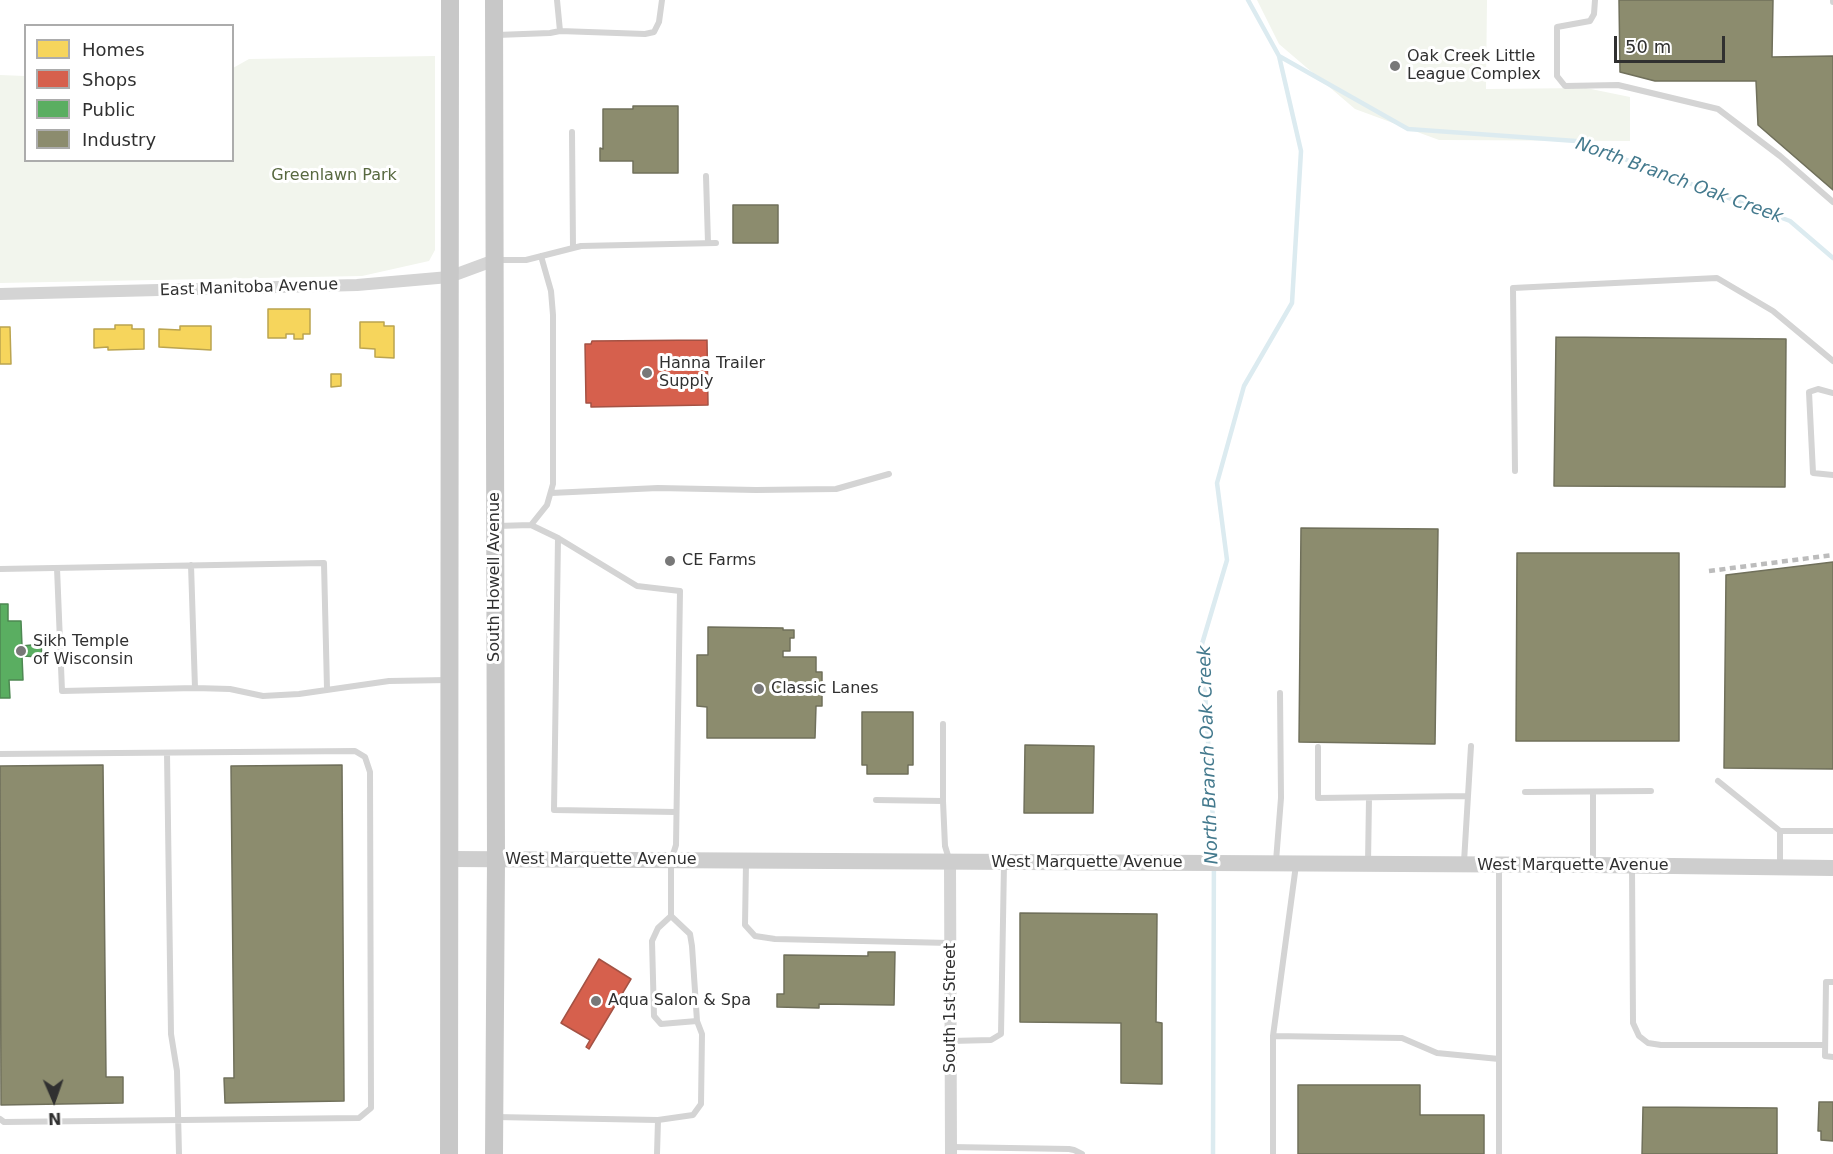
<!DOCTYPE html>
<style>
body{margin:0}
#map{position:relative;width:1833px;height:1154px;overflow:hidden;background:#fff;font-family:"DejaVu Sans",sans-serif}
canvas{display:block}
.legend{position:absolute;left:24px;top:24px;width:210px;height:138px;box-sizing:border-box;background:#fff;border:2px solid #acacac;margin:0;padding:8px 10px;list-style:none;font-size:18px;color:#303030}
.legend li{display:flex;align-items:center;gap:12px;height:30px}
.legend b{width:30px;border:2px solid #acacac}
.north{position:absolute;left:24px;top:1070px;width:60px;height:60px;-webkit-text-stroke:4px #fff;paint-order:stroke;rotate:178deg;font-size:16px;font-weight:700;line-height:24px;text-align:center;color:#303030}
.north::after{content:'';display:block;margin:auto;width:21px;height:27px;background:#303030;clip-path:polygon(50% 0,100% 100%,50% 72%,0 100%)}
.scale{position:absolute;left:1614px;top:36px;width:111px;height:27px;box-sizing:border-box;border:3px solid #303030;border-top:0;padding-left:8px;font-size:18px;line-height:21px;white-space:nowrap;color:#303030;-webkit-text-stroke:4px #fff;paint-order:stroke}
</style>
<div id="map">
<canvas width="1833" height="1154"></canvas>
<ul class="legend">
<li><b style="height:16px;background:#f6d55c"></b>Homes</li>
<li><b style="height:16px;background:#d6604d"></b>Shops</li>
<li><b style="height:16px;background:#5aae61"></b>Public</li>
<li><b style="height:16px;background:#8c8c6e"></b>Industry</li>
</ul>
<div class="north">N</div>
<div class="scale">50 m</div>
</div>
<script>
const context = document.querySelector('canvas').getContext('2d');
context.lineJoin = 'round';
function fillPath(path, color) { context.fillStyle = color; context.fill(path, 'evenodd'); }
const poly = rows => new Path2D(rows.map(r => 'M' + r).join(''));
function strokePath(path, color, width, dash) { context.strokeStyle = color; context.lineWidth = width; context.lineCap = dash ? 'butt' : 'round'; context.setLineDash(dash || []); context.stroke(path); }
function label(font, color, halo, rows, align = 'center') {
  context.font = font + ' "DejaVu Sans",sans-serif'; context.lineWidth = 6; context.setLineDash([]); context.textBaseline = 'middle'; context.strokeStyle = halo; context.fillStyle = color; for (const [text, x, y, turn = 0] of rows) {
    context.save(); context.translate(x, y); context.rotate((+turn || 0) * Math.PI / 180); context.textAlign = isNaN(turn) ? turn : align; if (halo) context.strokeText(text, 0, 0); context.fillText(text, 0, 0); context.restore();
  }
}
fillPath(poly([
 [1257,0,1487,0,1486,89,1586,88,1630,97,1630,141,1439,140,1355,109,1279,44],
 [435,56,435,250,429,261,362,276,0,283,0,75,25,76,26,160,232,160,233,68,249,59]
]), '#f2f5ed');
const homes = poly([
 [268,309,310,309,310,334,303,334,303,339,294,339,294,334,286,334,286,338,268,338,268,309],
 [360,322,384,322,384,326,394,326,394,358,375,357,375,349,360,348,360,322],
 [115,325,132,325,132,329,144,329,144,349,108,350,108,347,94,348,94,329,115,329,115,325],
 [180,326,211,326,211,350,159,347,159,329,180,330,180,326],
 [0,327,10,327,11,364,0,364,0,327],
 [331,374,341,374,341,386,331,387,331,374]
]);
fillPath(homes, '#f6d55c');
strokePath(homes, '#bba44f', 1.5);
const shops = poly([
 [707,340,708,405,591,407,591,403,586,403,585,344,591,344,592,341,707,340],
 [599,959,631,979,589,1049,586,1047,590,1040,561,1023,599,959]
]);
fillPath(shops, '#d6604d');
strokePath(shops, '#a45244', 1.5);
const public = poly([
 [0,604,8,604,8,621,21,621,22,646,41,644,42,657,22,656,23,680,9,680,10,698,0,698,0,604]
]);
fillPath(public, '#5aae61');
strokePath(public, '#4d8852', 1.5);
const industry = poly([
 [1619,0,1773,0,1772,57,1833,56,1833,190,1758,125,1756,81,1655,81,1620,72,1619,0],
 [633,106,678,106,678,173,633,173,633,161,600,161,600,148,603,149,603,109,633,109,633,106],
 [733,205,778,205,778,243,733,243,733,205],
 [1556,337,1786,339,1785,487,1554,486,1556,337],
 [1301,528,1438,529,1435,744,1299,742,1301,528],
 [1517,553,1679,553,1679,741,1516,741,1517,553],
 [1833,562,1833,769,1724,768,1726,575,1833,562],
 [708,627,783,628,783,630,794,630,794,638,790,638,790,651,783,651,783,657,816,657,816,672,822,672,822,706,816,706,815,738,707,738,707,707,697,706,697,655,708,655,708,627],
 [862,712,913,712,913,765,908,765,908,774,867,774,867,765,862,765,862,712],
 [1025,745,1094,746,1093,813,1024,813,1025,745],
 [103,765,106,1077,123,1077,123,1103,1,1105,0,766,103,765],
 [342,765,344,1101,225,1103,224,1078,234,1078,231,766,342,765],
 [1020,913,1157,914,1156,1022,1162,1023,1162,1084,1121,1083,1121,1023,1020,1022,1020,913],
 [868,952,895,952,894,1005,819,1004,819,1008,777,1007,777,994,784,994,784,955,868,956,868,952],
 [1298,1085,1420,1085,1420,1115,1484,1115,1484,1154,1298,1154,1298,1085],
 [1819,1102,1833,1102,1833,1141,1821,1140,1821,1131,1818,1131,1819,1102],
 [1643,1107,1777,1108,1777,1154,1642,1154,1643,1107]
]);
fillPath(industry, '#8c8c6e');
strokePath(industry, '#70705b', 1.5);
strokePath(poly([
 [1279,56,1408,129,1576,141,1790,221,1833,258],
 [1213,1154,1214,836,1202,644,1227,560,1217,483,1244,386,1292,303,1301,151,1279,56,1248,0]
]), '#dcebf0', 4.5);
strokePath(poly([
 [557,0,560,31],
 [1595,0,1594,14,1590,21,1557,27,1557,76,1565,86,1618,85,1718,109,1780,156,1833,202],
 [1833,0,1833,2],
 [497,35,550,33,560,31,645,34,654,32,659,22,662,0],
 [572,132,573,248],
 [706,176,708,243],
 [498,260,526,260,581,246,716,243],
 [1833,393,1818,389,1809,392,1813,473,1833,475],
 [1515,471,1513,288,1717,278,1773,311,1833,361],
 [551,493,658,488,756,490,836,489,889,474],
 [531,525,558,538,637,586,680,591,676,845,671,861,671,916,690,934,692,946,697,1021,702,1034,701,1104,693,1115,658,1120],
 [497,526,531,525,547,505,553,484,553,315,551,291,541,256],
 [558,538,554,810,676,812],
 [191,565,195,688],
 [57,568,62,691,195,688,230,689,263,696,299,694,389,681,448,680],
 [0,569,324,563,327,689],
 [943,724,943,801,945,846,949,859],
 [1318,747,1318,798,1467,796],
 [167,753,171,1034,177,1071,179,1154],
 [0,754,355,751,365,757,370,772,371,1108,359,1118,4,1122,0,1119],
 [1718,781,1780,831,1833,831],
 [1525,792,1651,791],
 [1593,792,1593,865],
 [876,800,943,801],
 [1780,831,1780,867],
 [1276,861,1281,798,1280,693],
 [1464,862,1471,746],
 [746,863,745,925,755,936,775,939,950,943],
 [1368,864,1369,798],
 [1499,866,1499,1154],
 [1632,867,1633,1023,1639,1036,1648,1043,1661,1045,1825,1045],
 [671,916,658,928,652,941,654,1016,661,1024,697,1021],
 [1833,982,1826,982,1825,1056,1833,1057],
 [1273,1036,1402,1038,1437,1053,1499,1059],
 [951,1041,991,1040,1001,1034,1004,864],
 [495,1117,658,1120,657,1154],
 [951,1147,1069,1149,1074,1150,1082,1154],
 [1273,1154,1273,1036,1296,865]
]), '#d4d4d4', 6);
strokePath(poly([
 [0,294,357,285,449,277,495,260],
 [950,863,951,1154]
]), '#d4d4d4', 12);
strokePath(poly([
 [449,859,1593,865,1833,868]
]), '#cecece', 16);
strokePath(poly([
 [449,1154,450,0],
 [494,1154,496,860,494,0]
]), '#c8c8c8', 18);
strokePath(poly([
 [1709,571,1833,555]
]), '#bcbcbc', 4.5, [6, 4.5]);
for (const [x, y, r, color] of [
 [1395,66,6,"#787878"],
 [647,373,6,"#787878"],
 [670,561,6,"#787878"],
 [21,651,6,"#787878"],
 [759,689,6,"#787878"],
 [596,1001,6,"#787878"]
]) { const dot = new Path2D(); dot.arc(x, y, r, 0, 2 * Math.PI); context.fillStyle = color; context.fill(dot); strokePath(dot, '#fff', 2); }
label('16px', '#303030', '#fff', [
 ["Oak Creek Little",1407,57],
 ["League Complex",1407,75],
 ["Hanna Trailer",659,364],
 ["Supply",659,382],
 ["CE Farms",682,561],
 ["Sikh Temple",33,642],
 ["of Wisconsin",33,660],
 ["Classic Lanes",771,689],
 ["Aqua Salon & Spa",608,1001]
], 'left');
label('16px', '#586940', '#fff', [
 ["Greenlawn Park",334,176]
]);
label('16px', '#303030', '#fff', [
 ["East Manitoba Avenue",249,288,-2],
 ["South Howell Avenue",495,577,-90],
 ["West Marquette Avenue",601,860],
 ["West Marquette Avenue",1087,863],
 ["West Marquette Avenue",1573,866],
 ["South 1st Street",951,1008,-90]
]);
label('italic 18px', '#43798d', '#fff', [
 ["North Branch Oak Creek",1679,181,20],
 ["North Branch Oak Creek",1209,755,-92]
]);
</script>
